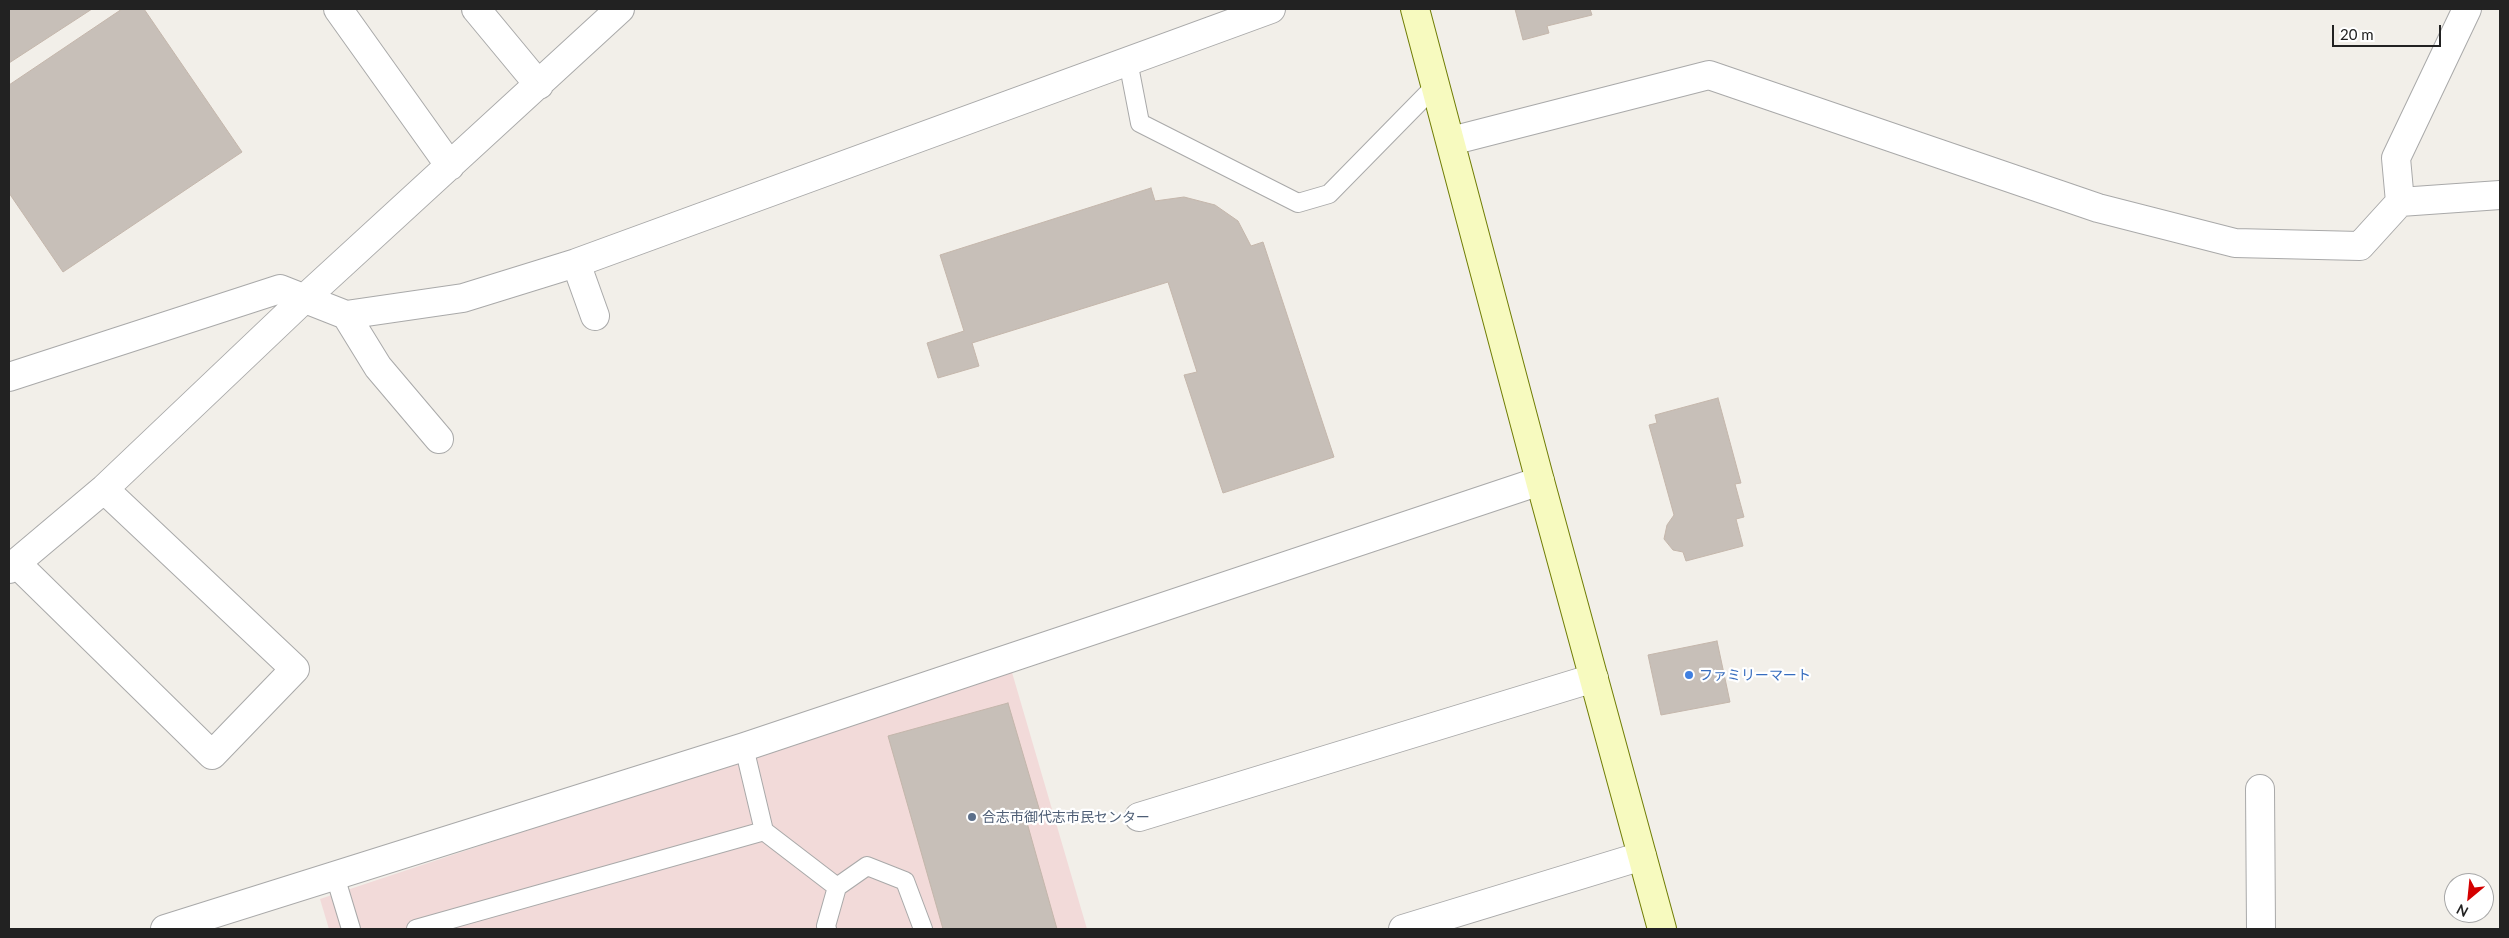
<!DOCTYPE html>
<meta charset="utf-8">
<style>
body{margin:0}
#map{position:relative;width:2509px;height:938px;overflow:hidden;background:#f2efe9;font-family:Lato,sans-serif}
canvas{display:block}
.frame{position:absolute;inset:0;border:10px solid #222;pointer-events:none}
.north{position:absolute;left:2444px;top:873px;width:50px;height:50px;box-sizing:border-box;background:#fff;border:1px solid #a7a7a7;border-radius:50%;rotate:208deg;font-size:14px;font-weight:700;line-height:20px;text-align:center;color:#222}
.north::after{content:'';display:block;margin:auto;width:18px;height:22px;background:#d40000;clip-path:polygon(50% 0,100% 100%,50% 72%,0 100%)}
.scale{position:absolute;left:2332px;top:25px;width:109px;height:22px;box-sizing:border-box;border:2px solid #222;border-top:0;padding-left:6px;font-size:15px;line-height:18px;white-space:nowrap;color:#222;-webkit-text-stroke:4px #fff;paint-order:stroke}
</style>
<div id="map">
<canvas width="2509" height="938"></canvas>
<div class="frame"></div>
<div class="north">N</div>
<div class="scale">20 m</div>
</div>
<script>
const context = document.querySelector('canvas').getContext('2d');
context.lineJoin = 'round';
function fillPath(path, color) { context.fillStyle = color; context.fill(path, 'evenodd'); }
const poly = rows => new Path2D(rows.map(r => 'M' + r).join(''));
function strokePath(path, color, width, dash) { context.strokeStyle = color; context.lineWidth = width; context.lineCap = dash ? 'butt' : 'round'; context.setLineDash(dash || []); context.stroke(path); }
function label(font, color, halo, rows, align = 'center') {
  context.font = font + ' Lato,"Noto Sans JP",sans-serif'; context.lineWidth = 4.5; context.setLineDash([]); context.textBaseline = 'middle'; context.strokeStyle = halo; context.fillStyle = color; for (const [text, x, y, turn = 0] of rows) {
    context.save(); context.translate(x, y); context.rotate((+turn || 0) * Math.PI / 180); context.textAlign = isNaN(turn) ? turn : align; if (halo) context.strokeText(text, 0, 0); context.fillText(text, 0, 0); context.restore();
  }
}
fillPath(poly([
 [1011,669,1087,929,329,929,320,899]
]), '#f2dad9');
const building = poly([
 [9,9,92,9,9,63,9,9],
 [122,9,144,9,242,152,63,272,9,193,9,85,122,9],
 [1515,9,1590,9,1592,15,1547,26,1549,33,1523,40,1515,9],
 [1151,188,1155,201,1184,197,1215,205,1238,221,1251,246,1263,242,1334,457,1223,493,1184,375,1197,372,1168,282,972,343,979,366,938,378,927,343,964,331,940,255,1151,188],
 [1718,398,1741,483,1735,484,1744,517,1736,519,1743,546,1686,561,1683,552,1673,550,1664,539,1667,525,1674,515,1649,425,1657,423,1655,415,1718,398],
 [1717,641,1730,702,1661,715,1648,655,1717,641],
 [1008,703,1041,815,1026,819,1057,929,943,929,888,736,1008,703]
]);
fillPath(building, '#c7bfb8');
strokePath(building, '#c4b6ab', 1);
const lane = poly([
 [1128,61,1140,123,1298,203,1329,194,1436,85],
 [744,747,764,831,837,887],
 [335,876,351,929],
 [416,929,764,831],
 [827,929,826,926,837,887,867,866,905,881,923,929]
]);
const street = poly([
 [338,9,450,166],
 [476,9,539,85],
 [1451,141,1709,75,2098,208,2235,243,2360,246,2400,202,2500,195],
 [2400,202,2396,158,2467,9],
 [576,263,595,316],
 [346,315,378,367,439,439],
 [9,377,280,289,346,315,463,298,576,263,1271,9],
 [16,563,212,755,295,669,104,489],
 [9,569,104,489,305,298,620,9],
 [2260,789,2261,929],
 [1139,817,1594,678],
 [165,929,744,747,1540,481],
 [1403,929,1642,856]
]);
const secondary = poly([
 [1415,9,1540,481,1662,929]
]);
strokePath(lane, '#a9a9a9', 20);
strokePath(street, '#a9a9a9', 30);
strokePath(secondary, '#707d05', 30);
strokePath(lane, '#fff', 18);
strokePath(street, '#fff', 28);
strokePath(secondary, '#f7fabf', 28);
for (const [x, y, r, color] of [
 [1689,675,5,"#3f7fe0"],
 [972,817,5,"#5c6f8a"]
]) { const dot = new Path2D(); dot.arc(x, y, r, 0, 2 * Math.PI); context.fillStyle = color; context.fill(dot); strokePath(dot, '#fff', 2); }
label('14px', '#366cbe', '#fff', [
 ["ファミリーマート",1699,675]
], 'left');
label('14px', '#4e5e75', '#fff', [
 ["合志市御代志市民センター",982,817]
], 'left');
</script>
